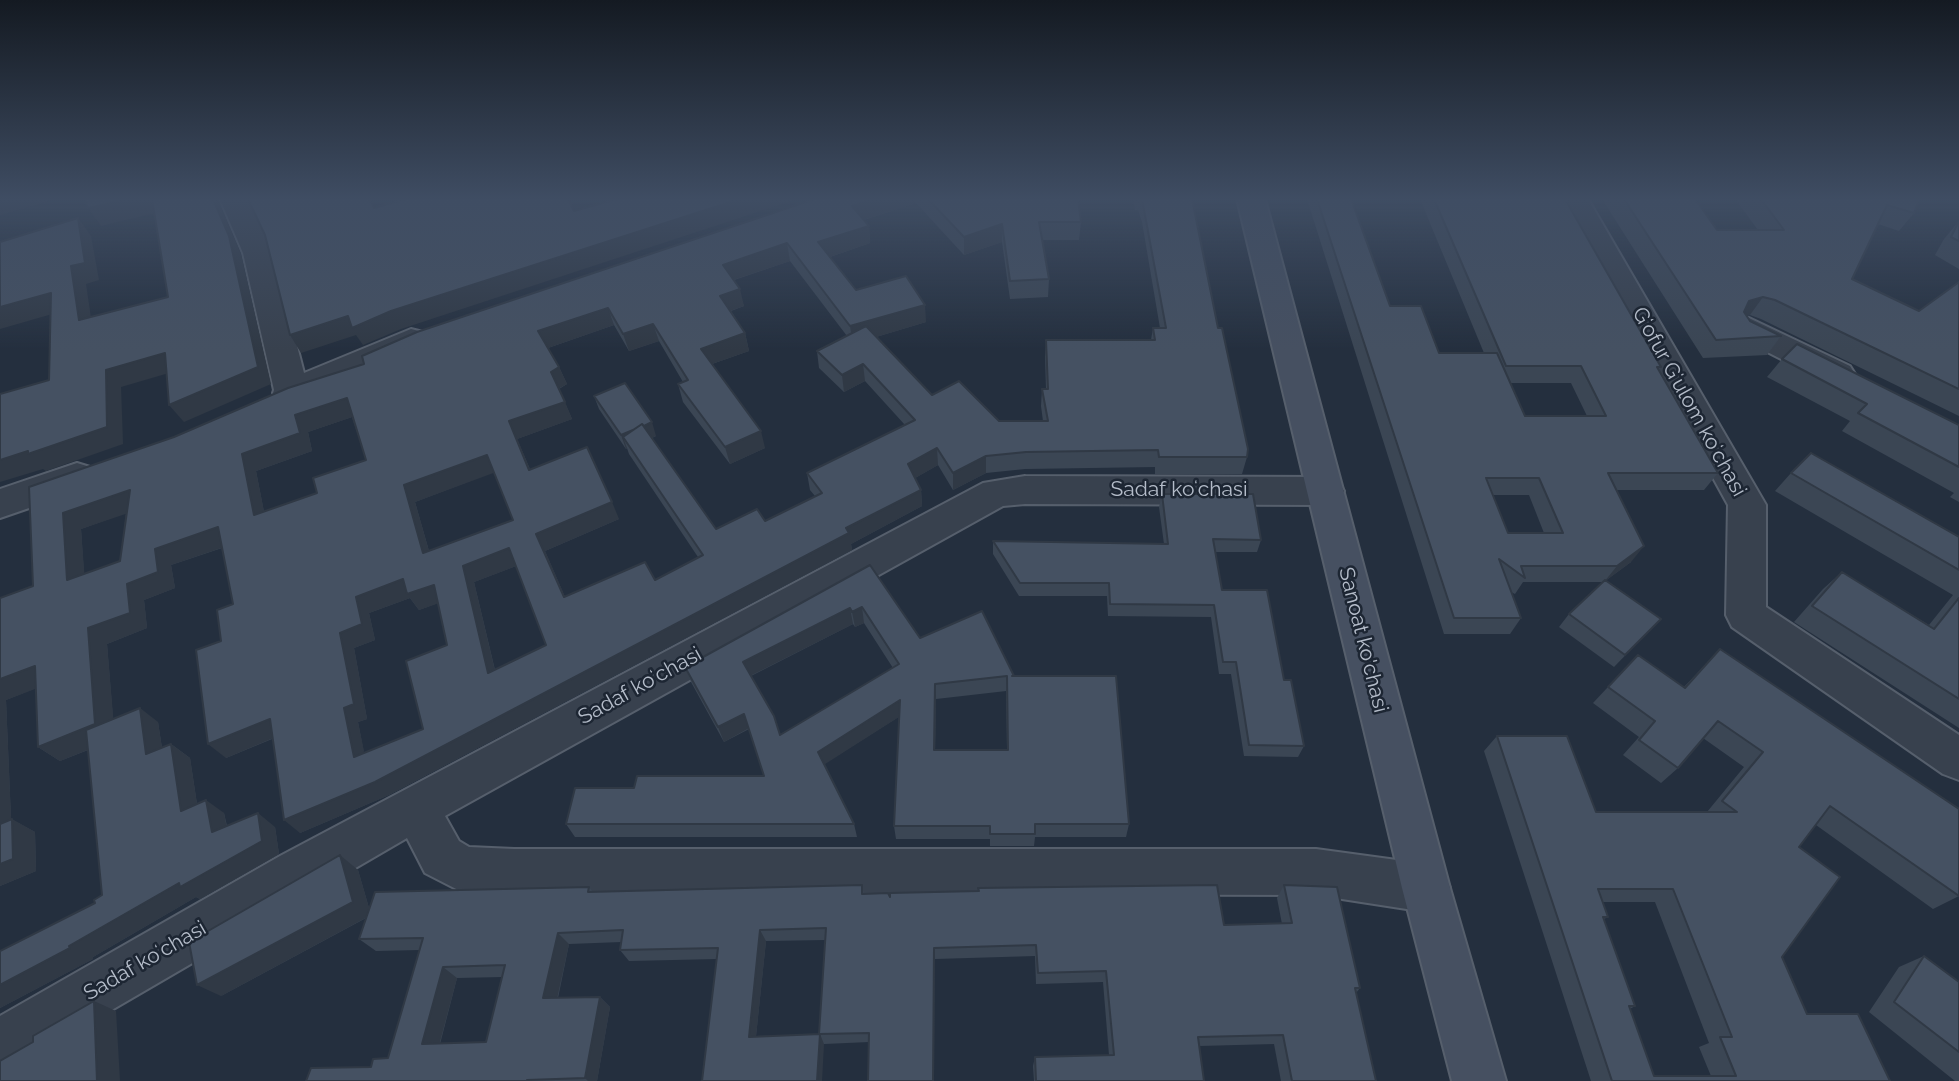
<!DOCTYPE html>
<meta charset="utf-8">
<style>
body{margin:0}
canvas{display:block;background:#242f3e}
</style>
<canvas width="1959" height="1081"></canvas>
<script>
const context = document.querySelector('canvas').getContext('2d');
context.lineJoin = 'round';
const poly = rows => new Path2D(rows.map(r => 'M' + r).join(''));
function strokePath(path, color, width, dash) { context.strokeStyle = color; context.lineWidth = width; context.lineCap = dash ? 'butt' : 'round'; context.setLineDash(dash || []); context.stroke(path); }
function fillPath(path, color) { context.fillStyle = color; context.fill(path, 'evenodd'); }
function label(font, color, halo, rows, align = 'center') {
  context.font = font + ' Raleway,sans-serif'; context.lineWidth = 5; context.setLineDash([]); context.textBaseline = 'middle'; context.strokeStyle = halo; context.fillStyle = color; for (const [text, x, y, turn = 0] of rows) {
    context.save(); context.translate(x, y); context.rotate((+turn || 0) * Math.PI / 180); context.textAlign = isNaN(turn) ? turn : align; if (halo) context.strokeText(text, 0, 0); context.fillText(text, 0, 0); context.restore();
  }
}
const minor = poly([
 [220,199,248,199,273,253,304,373,411,329,423,332,427,340,423,348,302,402,290,405,278,402,273,393,274,390,243,253,220,199],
 [1560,199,1588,199,1766,505,1766,607,1959,735,1959,780,1943,774,1732,627,1726,615,1728,505,1560,199],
 [1749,318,1850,366,1855,374,1850,382,1838,386,1826,382,1738,337,1733,329,1738,321,1749,318],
 [77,463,90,467,95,477,90,487,0,518,0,489,77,463],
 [1025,476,1325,477,1338,481,1344,491,1338,501,1325,505,1025,504,1003,506,445,816,459,841,469,847,514,849,1316,849,1426,864,1443,871,1450,888,1443,905,1426,912,1316,895,464,893,425,873,407,838,19,1064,0,1071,0,1016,280,856,983,483,1025,476]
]);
const secondary = poly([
 [1237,199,1265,199,1450,888,1506,1081,1452,1081,1402,888,1237,199]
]);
strokePath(minor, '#565f6c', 4);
strokePath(secondary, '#565f6c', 4);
fillPath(minor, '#38414e');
fillPath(secondary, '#465061');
fillPath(poly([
 [815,199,1078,199,1081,222,1079,240,1042,240,1049,279,1048,297,1010,299,1002,242,964,255,916,203,864,220,869,226,870,243,830,257,856,290,926,322,876,337,932,395,999,421,1043,421,1041,406,1042,389,1046,389,1045,357,1046,340,1151,340,1153,328,1160,328,1142,222,1138,210,1135,210,1133,199,1192,199,1218,328,1247,457,1242,474,1155,474,1155,467,1025,469,986,473,953,490,938,465,915,478,921,490,922,506,851,544,852,550,389,795,300,833,272,739,226,758,221,641,233,604,222,548,171,565,175,588,144,600,147,628,107,644,113,718,158,722,162,748,171,744,190,758,197,804,224,813,227,826,275,827,279,854,200,899,196,897,93,957,93,959,0,1008,0,951,95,903,102,895,88,750,60,761,38,747,36,688,6,700,11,819,35,832,36,871,0,886,0,598,33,586,29,487,174,437,364,364],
 [790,261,847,336,817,351,819,368,844,392,865,381,905,425,807,473,810,490,815,496,765,521,716,529,652,438,656,436,594,396,599,409,626,449,627,448,629,454,698,557,655,580,565,597,545,551,619,519,530,469,517,439,572,419,559,389,567,384,559,367,548,348,614,325,629,351,659,341,683,382,678,384,683,402,730,464,765,448,712,364,749,351,745,333,731,311,744,306,734,280],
 [352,417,366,460,317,493,264,512,256,471,312,451,308,432],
 [494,472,513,520,429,551,415,502],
 [126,513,120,561,84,574,81,529],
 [516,566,546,645,495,670,474,582],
 [410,598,419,610,438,603,447,645,423,729,364,753,358,722,367,719,354,648,375,640,369,613],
 [1307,199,1351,199,1390,306,1439,353,1484,353,1420,199,1565,199,1661,367,1659,369,1718,473,1704,490,1616,490,1631,562,1605,581,1649,631,1614,667,1559,627,1569,614,1603,582,1523,582,1515,594,1511,592,1521,618,1510,634,1444,634],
 [1510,383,1571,383,1587,416,1525,416],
 [1493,495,1529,495,1544,533,1508,533],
 [1602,199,1695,199,1717,230,1758,230,1735,199,1919,199,1914,213,1899,231,1878,224,1852,279,1919,311,1959,282,1959,416,1761,319,1750,315,1747,316,1750,321,1781,336,1767,355,1703,358],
 [1959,221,1959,269,1935,255,1944,239],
 [1782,359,1959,425,1959,502,1950,497,1954,493,1842,431,1850,421,1767,377],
 [1791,473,1959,537,1959,728,1794,622,1823,589,1842,572,1929,625,1953,595,1775,491],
 [1162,494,1261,540,1257,552,1215,552,1222,590,1284,680,1304,746,1298,757,1244,756,1231,674,1219,674,1211,617,1108,616,1107,596,1019,596,993,554,993,541,1164,544,1159,507],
 [870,565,920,638,1014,676,1129,824,1126,837,1035,837,1034,846,990,846,990,839,896,839,894,826,900,716,824,764,854,824,857,837,575,837,566,824,634,788,764,776,749,729,724,742,691,682,685,667],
 [864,623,893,668,780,735,751,676,853,624,855,627],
 [1006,691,1007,750,935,750,936,699],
 [1720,649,1959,896,1933,909,1816,825,1799,847,1782,957,1807,1014,1890,1081,1591,1081,1484,751,1497,736,1596,812,1707,812,1744,767,1703,738,1678,768,1661,783,1623,755,1639,737,1593,703,1638,655,1684,687],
 [1602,902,1655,902,1709,1043,1699,1047,1711,1076,1654,1076,1630,1009,1635,1006,1604,919,1608,917],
 [358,870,369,908,589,887,593,892,862,885,864,894,890,897,1224,925,1282,924,1277,898,1284,885,1360,988,1356,993,1376,1081,1281,1081,1274,1044,1199,1046,1204,1081,1034,1081,1033,1066,1035,1057,1109,1055,1103,982,1036,984,1035,956,935,959,869,1042,824,1044,702,1081,717,959,629,961,620,950,621,942,569,944,558,998,600,997,610,1007,597,1081,306,1081,371,1067,388,1058,419,950,376,951,359,939,366,918,221,996],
 [825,940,819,1034,756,1036,766,941],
 [502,977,486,1042,440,1044,457,978],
 [1924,956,1959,982,1959,1081,1955,1081,1869,1012,1899,967]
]), '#3b4654');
fillPath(poly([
 [0,199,56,199,0,215],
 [129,199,155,199,163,211,101,226,88,208],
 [213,199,218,199,218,200,241,254,271,384,184,422,169,405],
 [740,199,797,199,401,329,363,345,356,335,301,353,290,335,348,316,391,311],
 [873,199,916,199,916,203,853,223,852,206],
 [78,218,91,236,99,280,86,284,94,338,79,320,71,266],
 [1002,224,1002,242,964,255,964,237],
 [869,226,870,243,821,260,818,242],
 [787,243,790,261,727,282,723,265],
 [740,289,744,306,724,313,720,296],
 [51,293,66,310,0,329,0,307],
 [1763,297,1750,315,1736,320,1749,301],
 [925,305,926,322,853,344,850,326],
 [608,308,614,325,545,349,538,331],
 [653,324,659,341,629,351,623,334],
 [745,333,749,351,706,366,701,349],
 [165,353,179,370,121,387,123,444,46,471,43,469,0,482,0,460,106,370],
 [863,364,865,381,844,392,842,375],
 [559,367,567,384,558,389,551,372],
 [347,398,358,415,308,432,312,451,256,471,268,532,254,515,242,454,295,415],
 [565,402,572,419,517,439,538,487,509,421],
 [652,422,656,436,630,447,623,437,627,448,626,449,621,435],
 [761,431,765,448,730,464,725,447],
 [937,448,938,465,910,481,908,464],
 [487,455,496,472,415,502,434,569,423,553,404,485],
 [986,456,986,473,953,490,953,473],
 [130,490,146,507,81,529,86,596,67,580,63,513],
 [921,490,922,506,851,544,852,550,389,795,300,833,284,820],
 [612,502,619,519,545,551,572,613,564,597,536,534],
 [218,527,233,544,171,565,175,588,144,600,147,628,107,644,115,739,60,761,38,747,88,628,127,584,155,549],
 [1644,546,1631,562,1604,582,1617,566],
 [509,548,519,565,474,582,499,688,488,673,463,566],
 [403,579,434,585,445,601,419,610,410,598,369,613,375,640,354,648,367,719,358,722,368,771,354,757,344,708,340,633,356,597],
 [862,607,864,623,855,627,852,612],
 [850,608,853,624,748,677,743,662],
 [35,666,56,681,6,700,12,842,0,835,0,679],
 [935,684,936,699,935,764,934,750],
 [900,700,902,715,822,766,818,752],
 [140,708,158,722,165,768,146,754],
 [744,714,749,728,724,742,718,727],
 [270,719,285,733,226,758,208,744],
 [171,744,190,758,200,824,181,811],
 [206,800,224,813,230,845,212,832],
 [258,813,275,827,279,854,200,899,196,897,93,957,93,959,0,1008,0,985,69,946],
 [12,819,35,832,36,871,0,886,0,864],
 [340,855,358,870,371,915,221,996,197,985],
 [760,930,766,941,755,1046,749,1037],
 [558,933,569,944,555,1008,543,998],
 [934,948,935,959,934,1081,933,1081],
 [443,967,457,978,437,1053,422,1044],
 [600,997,610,1007,597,1081,588,1081,585,1078],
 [94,1001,116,1011,120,1081,97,1081],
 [820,1034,824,1044,822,1081,817,1081]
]), '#303945');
const building = poly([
 [85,199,129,199,88,208,85,199],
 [152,199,213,199,229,236,258,367,169,405,165,353,106,370,107,427,28,454,28,451,0,460,0,394,49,380,51,293,0,307,0,242,78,218,85,263,71,266,79,320,168,297,152,199],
 [248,199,369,199,374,208,406,199,568,199,574,211,617,199,740,199,391,311,352,328,348,316,290,335,265,235,248,199],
 [815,199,873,199,852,206,869,226,818,242,856,290,906,276,925,305,850,326,787,243,723,265,740,289,720,296,745,333,701,349,761,431,725,447,678,384,688,380,653,324,623,334,608,308,538,331,559,367,551,372,565,402,509,421,529,470,587,447,612,502,536,534,564,597,645,562,655,580,703,555,623,437,642,424,716,529,757,509,765,521,822,493,807,473,915,420,863,364,842,375,817,351,866,326,932,395,959,381,999,421,1048,421,1042,389,1048,389,1046,340,1155,340,1153,328,1166,328,1142,199,1192,199,1218,328,1222,328,1248,449,1247,457,1159,457,1158,450,1026,452,986,456,953,473,937,448,908,464,921,490,846,528,849,533,375,782,284,820,270,719,208,744,196,650,221,641,217,610,233,604,218,527,155,549,158,572,127,584,130,613,88,628,95,724,38,747,35,666,0,679,0,598,33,586,29,487,174,437,288,388,364,364,362,356,417,332,815,199],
 [347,398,366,460,313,478,317,493,254,515,242,454,300,433,295,415,347,398],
 [487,455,513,520,423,553,404,485,487,455],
 [130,490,120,561,67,580,63,513,130,490],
 [509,548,546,645,488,673,463,566,509,548],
 [403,579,407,594,434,585,447,645,406,661,423,729,354,757,344,708,354,704,340,633,362,624,356,597,403,579],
 [928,199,1078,199,1081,222,1039,222,1049,279,1010,281,1002,224,964,237,928,199],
 [1317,199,1351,199,1390,306,1421,306,1439,353,1497,353,1525,416,1606,416,1581,366,1506,366,1434,199,1565,199,1661,367,1657,367,1718,473,1608,473,1644,546,1617,566,1521,566,1525,578,1499,559,1521,618,1454,618,1317,199],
 [1486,478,1539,478,1563,533,1508,533,1486,478],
 [1624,199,1695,199,1717,230,1784,230,1761,199,1919,199,1914,213,1887,205,1852,279,1919,311,1959,282,1959,389,1775,300,1763,297,1749,301,1744,312,1750,321,1781,336,1716,340,1624,199],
 [1959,221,1959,241,1951,237,1959,221],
 [1797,344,1959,425,1959,467,1858,413,1867,404,1782,359,1797,344],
 [625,383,652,422,644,426,642,424,633,430,621,435,594,396,625,383],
 [1811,453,1959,537,1959,570,1791,473,1811,453],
 [1162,494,1253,494,1261,540,1213,539,1222,590,1267,590,1284,680,1291,680,1304,746,1249,745,1236,662,1223,662,1214,605,1110,604,1109,583,1020,583,993,541,1168,544,1162,494],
 [870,565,920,638,982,611,1014,676,1012,676,1116,676,1129,824,1035,824,1035,834,990,834,990,826,894,826,900,700,818,752,854,824,566,824,575,788,634,788,637,776,764,776,744,714,718,727,685,667,870,565],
 [862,607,899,664,780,735,774,716,743,662,850,608,852,612,862,607],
 [1007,676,1008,750,934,750,935,684,1007,676],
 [1842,572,1934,629,1959,598,1959,699,1812,606,1842,572],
 [1605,580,1661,619,1625,655,1569,614,1605,580],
 [1720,649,1959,809,1959,896,1830,806,1799,847,1840,877,1782,957,1807,1014,1858,1014,1890,1081,1612,1081,1497,736,1567,736,1596,812,1737,812,1722,801,1763,752,1718,721,1678,768,1639,740,1655,721,1608,687,1638,655,1685,688,1720,649],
 [1598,889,1673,889,1732,1037,1720,1037,1736,1076,1654,1076,1629,1006,1635,1006,1603,917,1608,917,1598,889],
 [140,708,146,754,171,744,181,811,206,800,212,832,258,813,262,841,180,887,179,883,69,946,70,948,0,985,0,951,95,903,94,900,102,895,86,730,140,708],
 [12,819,13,859,0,864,0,824,12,819],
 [340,855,353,902,197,985,189,942,340,855],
 [862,885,862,894,888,893,890,897,890,893,979,891,978,888,1217,885,1224,925,1292,923,1284,885,1337,887,1360,988,1355,988,1376,1081,1292,1081,1283,1035,1198,1037,1204,1081,1036,1081,1035,1057,1114,1055,1106,971,1038,973,1036,945,934,948,933,1081,868,1081,869,1033,819,1034,826,928,760,930,749,1037,820,1034,817,1081,702,1081,718,948,620,950,623,930,558,933,543,998,600,997,585,1078,527,1080,527,1081,306,1081,311,1068,371,1067,373,1059,388,1058,423,938,359,939,375,892,589,887,588,892,862,885],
 [505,965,486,1042,422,1044,443,967,505,965],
 [1924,956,1959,982,1959,1052,1894,1002,1924,956],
 [94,1001,97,1081,0,1081,0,1061,33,1042,33,1036,94,1001]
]);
fillPath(building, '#455162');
strokePath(building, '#303945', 2);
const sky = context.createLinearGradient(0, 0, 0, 350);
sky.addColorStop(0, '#141a22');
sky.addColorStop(0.57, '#3f4d63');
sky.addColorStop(1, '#3f4d6300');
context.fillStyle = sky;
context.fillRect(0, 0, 1959, 350);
label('21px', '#b4bcc9', '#1d2633', [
 ["Gʻofur Gʻulom koʻchasi",1689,402,61],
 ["Sadaf koʻchasi",1179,490],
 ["Sanoat ko'chasi",1363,640,76],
 ["Sadaf koʻchasi",640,686,-29],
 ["Sadaf koʻchasi",145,961,-30]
]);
</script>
